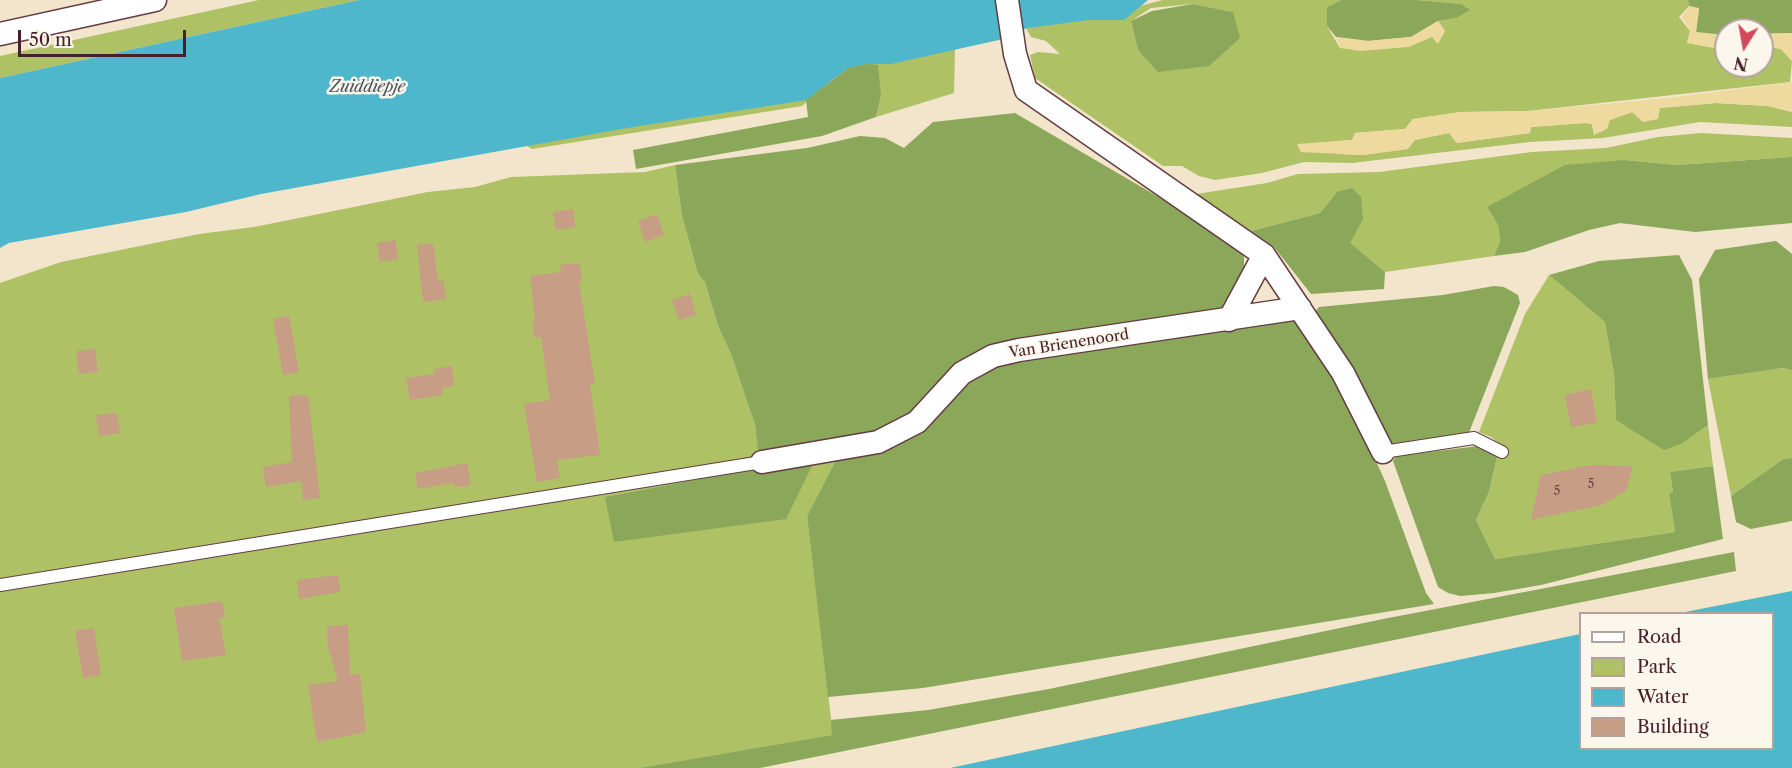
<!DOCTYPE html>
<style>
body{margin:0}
#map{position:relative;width:1792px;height:768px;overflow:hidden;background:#f2e5cb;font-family:"Libre Caslon Text",serif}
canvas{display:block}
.legend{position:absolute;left:1579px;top:612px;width:195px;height:138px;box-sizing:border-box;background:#fbf7ec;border:2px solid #b4a19f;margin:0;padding:8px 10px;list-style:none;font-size:18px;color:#4a1f2b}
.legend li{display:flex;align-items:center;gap:12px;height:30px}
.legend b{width:30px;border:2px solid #b4a19f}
.north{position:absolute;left:1714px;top:18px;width:60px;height:60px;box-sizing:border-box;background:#fbf7ec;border:2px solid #b4a19f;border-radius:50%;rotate:191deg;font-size:16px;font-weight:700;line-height:24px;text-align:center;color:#4a1f2b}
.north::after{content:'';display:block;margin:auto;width:21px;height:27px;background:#d1495b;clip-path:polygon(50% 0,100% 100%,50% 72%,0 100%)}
.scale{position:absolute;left:18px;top:30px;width:168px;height:27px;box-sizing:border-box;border:3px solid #4a1f2b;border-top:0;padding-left:8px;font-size:18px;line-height:21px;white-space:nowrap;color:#4a1f2b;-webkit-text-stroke:4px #fbf7ec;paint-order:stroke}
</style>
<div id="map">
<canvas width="1792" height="768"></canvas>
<ul class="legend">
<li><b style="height:8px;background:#fff"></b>Road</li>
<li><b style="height:16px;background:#aec165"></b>Park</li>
<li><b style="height:16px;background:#4fb7cc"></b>Water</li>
<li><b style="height:16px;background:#c79d85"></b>Building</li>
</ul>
<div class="north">N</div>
<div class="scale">50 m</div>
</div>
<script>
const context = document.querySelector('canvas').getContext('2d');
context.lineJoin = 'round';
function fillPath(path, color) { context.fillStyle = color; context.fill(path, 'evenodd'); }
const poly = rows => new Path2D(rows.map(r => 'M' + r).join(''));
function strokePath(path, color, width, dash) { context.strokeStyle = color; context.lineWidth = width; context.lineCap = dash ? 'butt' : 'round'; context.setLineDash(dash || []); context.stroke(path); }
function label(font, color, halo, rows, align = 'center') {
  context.font = font + ' "Libre Caslon Text",serif'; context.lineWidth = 5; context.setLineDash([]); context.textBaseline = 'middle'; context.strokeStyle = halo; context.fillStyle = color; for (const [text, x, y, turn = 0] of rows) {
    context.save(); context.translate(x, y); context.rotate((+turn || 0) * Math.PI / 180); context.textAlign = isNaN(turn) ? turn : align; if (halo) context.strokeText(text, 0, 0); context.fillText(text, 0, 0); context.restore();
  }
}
fillPath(poly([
 [259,0,359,0,0,78,0,56],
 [1163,0,1341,0,1327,7,1327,26,1340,48,1408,47,1445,31,1438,21,1456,18,1461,4,1417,0,1688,0,1689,6,1679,17,1690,31,1687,43,1726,50,1726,66,1762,66,1763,44,1781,49,1792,61,1790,82,1528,111,1461,112,1413,119,1405,129,1355,133,1352,140,1297,145,1339,154,1363,155,1407,149,1414,140,1449,133,1457,143,1529,133,1531,127,1585,123,1592,124,1594,134,1610,120,1632,112,1640,118,1660,108,1716,103,1768,106,1792,112,1792,127,1700,122,1603,138,1530,142,1352,163,1304,162,1262,173,1215,180,1199,176,1182,166,1163,166,1035,78,1030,55,1038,52,1060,54,1046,41,1031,37,1026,28,1003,39,955,49,954,93,876,117,881,96,843,69,802,106,532,149,522,143,1016,18,1132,8],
 [1193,4,1233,12,1138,50,1131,21,1151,8],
 [1701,133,1792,138,1792,157,1677,165,1625,160,1487,207,1498,225,1500,241,1494,256,1385,272,1349,243,1337,192,1320,213,1251,231,1196,194,1267,183,1298,174,1379,172,1532,152,1606,148,1658,137],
 [675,165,682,216,698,274,705,282,718,326,731,354,755,425,761,467,605,497,838,456,807,516,833,735,639,768,0,768,0,283,61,262,199,234,254,227,428,192,475,187,511,177,645,172],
 [1549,275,1605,322,1614,374,1616,420,1683,443,1708,425,1713,466,1670,472,1673,492,1669,494,1675,532,1495,559,1476,520,1489,492,1497,457,1506,449,1491,437,1479,432,1525,314],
 [1783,368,1792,370,1792,458,1783,459,1731,496,1708,379]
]), '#aec165');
fillPath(poly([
 [1341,0,1417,0,1461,4,1470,10,1456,18,1438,21,1411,37,1368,41,1336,37,1327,26,1327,7],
 [1688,0,1792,0,1792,33,1762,34,1762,30,1726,30,1726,35,1712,35,1696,32,1699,9,1689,6],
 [1193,4,1233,12,1240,38,1209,66,1158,72,1138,50,1131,21,1152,11],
 [866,64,878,65,881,96,876,117,822,136,636,169,633,150,808,117,806,100,848,68],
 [1015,113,1232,240,1244,257,1244,272,1240,284,1218,313,1020,343,935,395,893,428,759,457,755,425,731,354,718,326,705,282,698,274,682,216,675,165,807,148,860,136,885,138,904,148,933,122],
 [1792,157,1792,223,1695,232,1620,223,1589,230,1525,252,1494,256,1500,241,1498,225,1487,207,1565,165,1625,160,1677,165],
 [1352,188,1361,197,1363,219,1350,243,1385,272,1384,289,1311,294,1274,247,1251,231,1320,213,1337,192],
 [1776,241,1792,254,1792,370,1783,368,1708,379,1699,279,1715,250],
 [1679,255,1692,280,1708,425,1683,443,1664,450,1616,420,1614,374,1605,322,1549,275,1599,261],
 [1494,286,1504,287,1518,295,1520,303,1468,435,1404,445,1387,443,1313,314,1319,307,1443,295],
 [1296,316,1351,406,1385,481,1426,593,1434,604,923,688,828,697,807,516,838,456,992,364],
 [1479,446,1497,457,1489,492,1476,520,1495,559,1675,532,1669,494,1673,492,1670,472,1713,466,1723,539,1541,585,1494,593,1460,596,1448,593,1438,587,1393,461,1396,456],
 [1792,458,1792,521,1751,529,1736,522,1731,496,1783,459],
 [815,460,786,519,614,542,605,497,761,467],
 [1734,552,1736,571,760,768,639,768,832,735,831,720,928,710,1049,689,1383,619]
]), '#8aa75a');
fillPath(poly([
 [1689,6,1699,8,1696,32,1726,35,1726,50,1687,43,1690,31,1682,17],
 [1438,21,1445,31,1438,44,1432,37,1408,47,1361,51,1340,48,1336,37,1368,41,1411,37],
 [1792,33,1792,61,1781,49,1762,46,1762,34],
 [1792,82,1792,112,1768,106,1716,103,1660,108,1658,119,1643,122,1632,112,1610,120,1607,129,1594,135,1592,124,1585,123,1531,127,1530,133,1457,143,1449,133,1415,140,1408,149,1363,155,1301,152,1297,144,1352,140,1355,133,1405,129,1413,119,1461,112,1528,111,1668,98]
]), '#eeda9e');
fillPath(poly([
 [359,0,1148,0,1124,20,1089,20,1027,28,1003,39,891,64,866,64,848,68,806,100,627,128,261,194,186,212,9,243,0,248,0,78],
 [1792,591,1792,768,950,768,1580,634,1580,748,1772,748,1772,614,1680,613]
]), '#4fb7cc');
fillPath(poly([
 [573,209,575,227,556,230,553,212],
 [657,214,664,235,645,242,638,221],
 [395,240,398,259,380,262,377,243],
 [433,243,438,281,443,280,446,299,423,302,417,245],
 [580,263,582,282,579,282,595,383,590,384,600,455,557,460,560,478,537,482,524,404,550,400,541,337,535,338,532,321,535,321,530,276,561,272,560,265],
 [690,294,696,315,679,320,672,300],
 [289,316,299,372,283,375,273,319],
 [95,349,98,372,79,374,76,351],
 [452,366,454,386,442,388,443,395,410,400,406,378,435,374,434,369],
 [1591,389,1597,423,1571,427,1565,395],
 [308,395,320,498,303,500,301,481,266,487,263,467,292,462,289,396],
 [117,413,120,433,99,436,96,415],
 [467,463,471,485,454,487,453,483,418,489,415,473],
 [1591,465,1633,466,1626,491,1601,505,1531,520,1541,475],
 [338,575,340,592,299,599,297,580],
 [222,601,225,617,219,618,226,655,182,661,174,608],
 [348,625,350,675,360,673,366,732,317,742,308,685,338,681,328,647,327,626],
 [94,628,101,675,83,678,75,631]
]), '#c79d85');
const service = poly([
 [1383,452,1474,438,1502,452],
 [0,585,762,462]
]);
const minor = poly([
 [1007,0,1015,54,1026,90,1264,255,1343,373,1383,452],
 [0,34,155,0],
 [1229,320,1264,255],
 [762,462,878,442,917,422,962,373,993,356,1019,350,1300,308]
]);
strokePath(service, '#633d43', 14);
strokePath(minor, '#633d43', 25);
strokePath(service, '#fff', 12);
strokePath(minor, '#fff', 22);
label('12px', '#693e42', null, [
 ["5",1591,485],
 ["5",1557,492]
]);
label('15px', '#4a1f2b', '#fbf7ec', [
 ["Van Brienenoord",1069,344,-9]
]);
label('italic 16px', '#4c5463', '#fbf7ec', [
 ["Zuiddiepje",367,87]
]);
</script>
